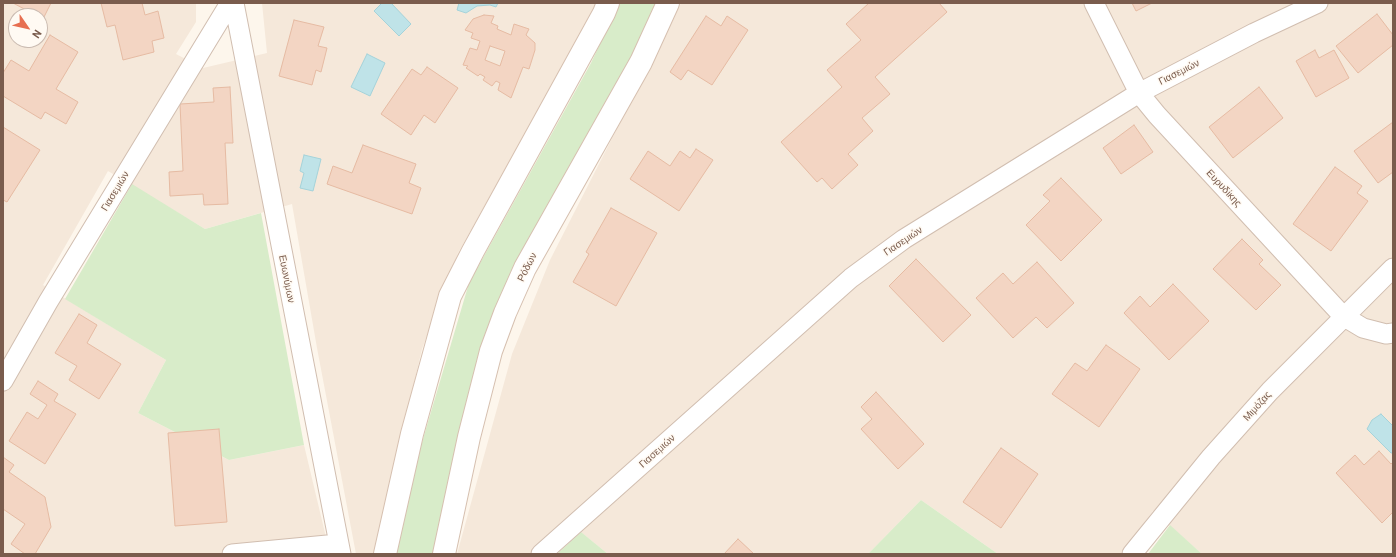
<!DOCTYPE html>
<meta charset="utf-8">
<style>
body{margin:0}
#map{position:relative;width:1396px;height:557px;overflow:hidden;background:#fdf6ec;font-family:Barlow,sans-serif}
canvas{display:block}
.frame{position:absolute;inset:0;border:4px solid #7a5c4d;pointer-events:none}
.north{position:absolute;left:8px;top:8px;width:40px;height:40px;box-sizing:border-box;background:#fffaf3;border:1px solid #cabbb1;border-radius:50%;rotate:124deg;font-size:11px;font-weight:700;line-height:16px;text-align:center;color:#7a5c4d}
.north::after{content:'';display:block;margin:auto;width:14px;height:18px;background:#e76f51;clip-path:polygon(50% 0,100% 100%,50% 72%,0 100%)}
</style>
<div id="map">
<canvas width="1396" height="557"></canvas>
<div class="frame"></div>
<div class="north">N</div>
</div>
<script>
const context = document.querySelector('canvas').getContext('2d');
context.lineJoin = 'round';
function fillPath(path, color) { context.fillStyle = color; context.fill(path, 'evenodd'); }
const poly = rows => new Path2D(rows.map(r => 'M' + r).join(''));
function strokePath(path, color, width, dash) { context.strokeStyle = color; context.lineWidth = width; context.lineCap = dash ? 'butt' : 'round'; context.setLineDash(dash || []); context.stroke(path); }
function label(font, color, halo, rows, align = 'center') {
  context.font = font + ' Barlow,sans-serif'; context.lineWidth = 3; context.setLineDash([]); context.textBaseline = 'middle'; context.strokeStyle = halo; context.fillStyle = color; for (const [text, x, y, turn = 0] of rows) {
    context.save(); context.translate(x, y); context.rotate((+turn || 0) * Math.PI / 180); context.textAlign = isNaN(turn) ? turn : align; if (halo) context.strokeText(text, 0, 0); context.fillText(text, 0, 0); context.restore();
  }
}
fillPath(poly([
 [3,3,196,3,196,22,176,54,203,68,267,53,262,3,599,3,458,253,422,349,398,452,380,554,356,554,317,348,292,204,205,229,108,171,43,285,166,360,138,413,229,460,304,445,330,554,3,554],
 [16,16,40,16,40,40,16,40],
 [681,3,1393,3,1393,554,1202,554,1153,511,1121,554,998,554,921,500,868,554,608,554,567,521,530,554,457,554,512,354,550,260]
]), '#f5e8da');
fillPath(poly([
 [619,3,657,3,625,71,538,224,434,554,395,554,415,466,469,283,591,63],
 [132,184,205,229,261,213,304,445,229,460,138,413,166,360,65,299],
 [921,500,998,554,868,554],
 [1170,525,1202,554,1148,554],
 [581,532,608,554,557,554]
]), '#d8ecc9');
const water = poly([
 [382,3,391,3,411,24,399,36,374,11,382,3],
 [459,3,498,3,496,7,490,5,477,6,466,13,457,10,459,3],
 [367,54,385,63,370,96,351,87,367,54],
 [304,155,321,159,313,191,300,188,304,173,300,171,304,155],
 [1381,414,1393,426,1393,453,1391,453,1367,429,1372,420,1381,414]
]);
fillPath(water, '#bfe3e8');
strokePath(water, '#a5d3da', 1);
const building = poly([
 [13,3,51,3,43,19,13,3],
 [101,3,142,3,145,15,158,11,164,38,152,41,154,52,123,60,115,25,107,27,101,3],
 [869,3,939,3,947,12,875,77,890,94,862,118,873,131,848,154,858,165,832,189,822,178,817,182,781,142,842,87,827,70,861,40,846,24,869,3],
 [1132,3,1152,3,1136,11,1132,3],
 [1377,14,1393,35,1393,45,1358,73,1336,46,1377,14],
 [484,15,494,16,491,23,498,26,497,29,511,35,514,24,529,29,526,35,535,43,535,50,529,69,523,67,511,98,498,90,500,83,496,81,492,86,483,80,485,77,480,74,478,76,466,68,468,66,463,65,470,48,477,50,480,41,471,38,473,33,465,30,473,19,484,15],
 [490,46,505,51,500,66,485,60,490,46],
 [706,16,721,26,727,16,748,30,712,85,688,70,681,80,670,72,706,16],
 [294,20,324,27,318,46,327,48,321,72,316,70,312,85,279,76,294,20],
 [50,35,78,52,56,89,78,102,66,124,45,112,41,119,3,96,3,73,11,60,29,71,50,35],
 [1315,50,1319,58,1334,50,1349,78,1316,97,1296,61,1315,50],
 [427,67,458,88,435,123,424,115,411,135,381,114,412,69,421,75,427,67],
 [230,87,233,143,225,143,228,204,204,205,203,194,170,196,169,172,183,171,180,104,214,102,213,88,230,87],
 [1259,87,1283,118,1233,158,1209,127,1259,87],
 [1393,122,1393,172,1378,183,1354,151,1393,122],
 [1134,125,1153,152,1121,174,1103,148,1134,125],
 [3,127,40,150,7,202,3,200,3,127],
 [363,145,416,164,409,183,421,188,412,214,327,184,333,166,352,173,363,145],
 [696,149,713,160,679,211,630,179,648,151,670,166,680,151,690,158,696,149],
 [1335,167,1362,186,1357,193,1368,201,1331,251,1293,224,1335,167],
 [1061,178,1102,220,1061,261,1026,225,1050,201,1043,195,1061,178],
 [611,208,657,233,616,306,573,282,589,254,586,252,611,208],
 [1242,239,1263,260,1259,264,1281,285,1256,310,1213,269,1242,239],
 [916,259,971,315,943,342,889,286,916,259],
 [1037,262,1074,303,1047,328,1036,317,1013,338,976,298,1003,273,1013,284,1037,262],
 [1173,284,1209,321,1169,360,1124,313,1140,296,1150,307,1173,284],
 [79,314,97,325,87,343,121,364,99,399,69,380,77,366,55,353,79,314],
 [1106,345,1140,369,1099,427,1052,394,1075,363,1087,371,1106,345],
 [38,381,58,394,54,401,76,414,45,464,9,441,27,412,38,419,47,405,30,394,38,381],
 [876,392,924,444,898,469,861,429,872,419,861,407,876,392],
 [219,429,227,522,175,526,168,433,219,429],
 [1001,448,1038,474,1001,528,963,502,1001,448],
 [1379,451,1391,464,1393,462,1393,512,1382,523,1336,473,1355,455,1364,465,1379,451],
 [3,457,14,465,9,472,45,497,51,527,35,554,25,554,11,544,25,524,3,509,3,457],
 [738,539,754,554,724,554,738,539]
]);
fillPath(building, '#f3d5c3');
strokePath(building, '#e6bba3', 1);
const street = poly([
 [234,3,341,554],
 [1094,3,1139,93,1157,115,1343,316,1363,328,1386,334,1393,333],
 [3,381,48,302,230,3],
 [232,554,338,544],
 [541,554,851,278,904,239,1139,93,1254,33,1318,3],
 [1132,554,1211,457,1270,391,1393,268]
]);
const secondary = poly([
 [385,554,412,434,450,296,473,251,604,13,608,3],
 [444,554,469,437,491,351,505,313,525,268,641,62,668,3]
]);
strokePath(street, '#d1beb0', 21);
strokePath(secondary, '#d6c0b0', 24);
strokePath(street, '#fff', 19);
strokePath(secondary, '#fff', 22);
label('10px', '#7a5c4d', '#fffaf3', [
 ["Γιασεμιών",1179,72,-27],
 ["Ευρυδίκης",1224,188,47],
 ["Γιασεμιών",115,191,-59],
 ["Γιασεμιών",903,241,-34],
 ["Ρόδων",527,267,-63],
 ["Ευωνύμων",287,279,79],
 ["Μιμόζας",1257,406,-48],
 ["Γιασεμιών",657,451,-42]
]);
</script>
